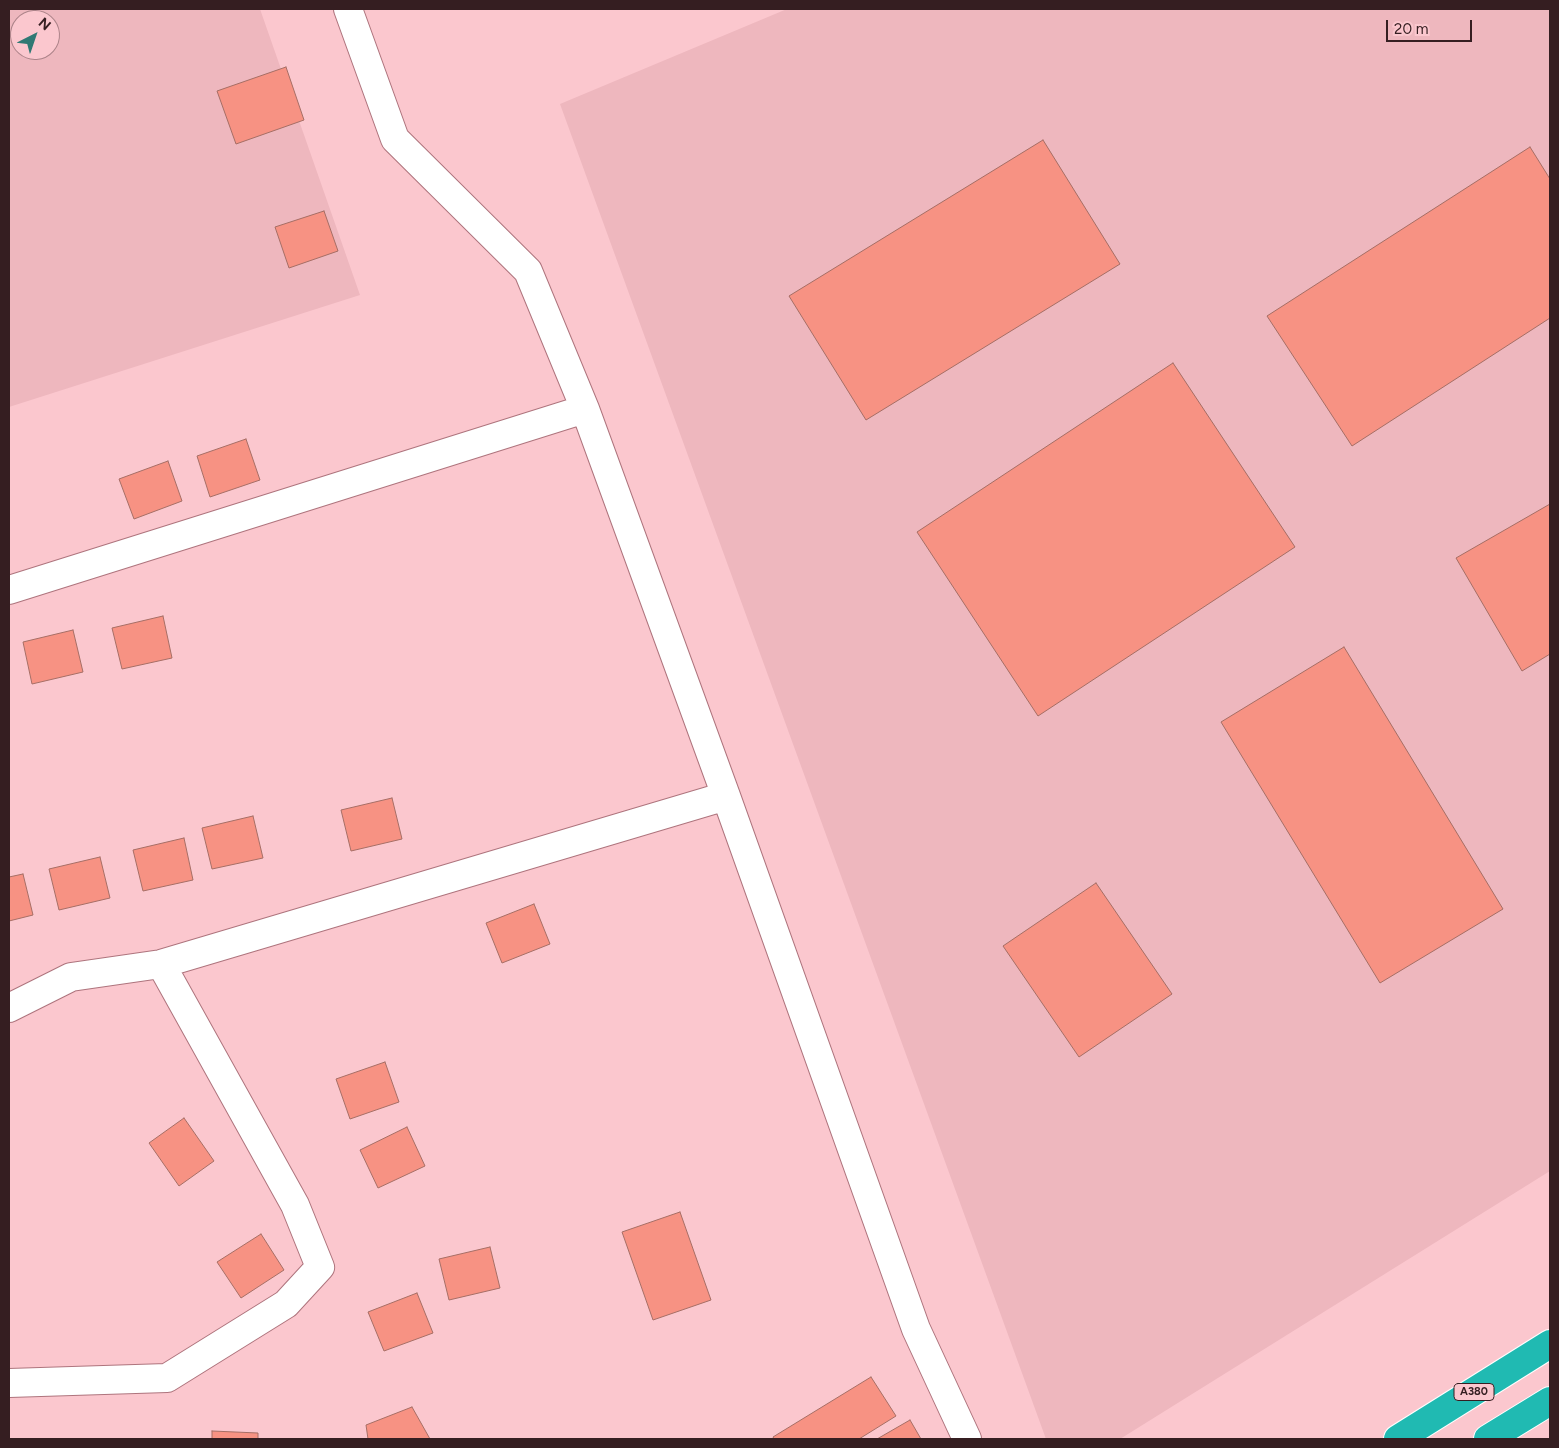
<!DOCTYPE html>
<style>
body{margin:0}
#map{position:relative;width:1559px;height:1448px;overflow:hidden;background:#fbc7ce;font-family:Figtree,sans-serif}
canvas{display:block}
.frame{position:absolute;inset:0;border:10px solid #351e21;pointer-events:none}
.north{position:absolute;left:10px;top:10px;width:50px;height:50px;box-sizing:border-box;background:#fbc7ce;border:1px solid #ac8389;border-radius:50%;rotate:41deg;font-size:14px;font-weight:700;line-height:20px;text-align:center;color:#351e21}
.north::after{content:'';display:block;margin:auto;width:18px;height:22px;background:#307974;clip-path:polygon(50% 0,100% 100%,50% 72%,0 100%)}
.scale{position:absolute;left:1386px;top:20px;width:86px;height:22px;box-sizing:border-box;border:2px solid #351e21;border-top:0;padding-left:6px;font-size:15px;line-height:18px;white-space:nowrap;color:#351e21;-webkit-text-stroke:4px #fbc7ce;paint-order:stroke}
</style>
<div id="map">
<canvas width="1559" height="1448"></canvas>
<div class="frame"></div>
<div class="north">N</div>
<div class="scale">20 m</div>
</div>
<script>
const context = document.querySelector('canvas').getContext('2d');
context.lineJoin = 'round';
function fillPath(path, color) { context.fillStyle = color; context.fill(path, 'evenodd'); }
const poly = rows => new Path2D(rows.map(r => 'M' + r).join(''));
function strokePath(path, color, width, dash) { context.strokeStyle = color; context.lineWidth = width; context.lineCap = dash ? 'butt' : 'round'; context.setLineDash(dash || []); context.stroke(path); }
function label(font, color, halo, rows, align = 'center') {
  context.font = font + ' Figtree,sans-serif'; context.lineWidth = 4; context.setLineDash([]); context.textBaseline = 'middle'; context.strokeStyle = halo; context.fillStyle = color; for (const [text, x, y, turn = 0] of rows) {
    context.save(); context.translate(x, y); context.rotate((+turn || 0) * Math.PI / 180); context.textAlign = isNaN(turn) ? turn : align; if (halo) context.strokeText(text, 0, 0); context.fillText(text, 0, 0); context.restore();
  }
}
fillPath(poly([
 [9,9,260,9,360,295,9,407],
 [20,20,50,20,50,50,20,50],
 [787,9,1550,9,1550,1171,1120,1439,1046,1439,560,104]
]), '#eeb7be');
const building = poly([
 [286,67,304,120,236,144,217,91,286,67],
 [1043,140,1120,264,866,420,789,296,1043,140],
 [1530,147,1550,179,1550,318,1352,446,1267,316,1530,147],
 [324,211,338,251,289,268,275,227,324,211],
 [1173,363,1295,547,1038,716,917,532,1173,363],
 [246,439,260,480,210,497,197,456,246,439],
 [168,461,182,501,134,519,119,479,168,461],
 [1550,504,1550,654,1522,671,1456,558,1550,504],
 [163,616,172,658,122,669,112,628,163,616],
 [73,630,83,672,32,684,23,642,73,630],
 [1344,647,1503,909,1380,983,1221,722,1344,647],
 [392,798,402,839,351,851,341,810,392,798],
 [253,816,263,858,212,869,202,828,253,816],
 [184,838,193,880,143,891,133,850,184,838],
 [100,857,110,898,59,910,49,869,100,857],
 [23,874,33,915,9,921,9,877,23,874],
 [1096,883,1172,994,1079,1057,1003,946,1096,883],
 [534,904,550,944,502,963,486,923,534,904],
 [385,1062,399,1102,350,1119,336,1079,385,1062],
 [184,1118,214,1161,179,1186,149,1143,184,1118],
 [407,1127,425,1166,378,1188,360,1150,407,1127],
 [680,1212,711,1300,653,1320,622,1232,680,1212],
 [261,1234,284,1270,241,1298,217,1262,261,1234],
 [490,1247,500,1288,449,1300,439,1259,490,1247],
 [417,1293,433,1333,384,1351,368,1312,417,1293],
 [871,1377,896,1416,859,1439,774,1439,773,1437,871,1377],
 [412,1407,430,1439,368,1439,366,1425,412,1407],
 [910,1420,921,1439,877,1439,910,1420],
 [212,1431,258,1433,258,1439,212,1439,212,1431]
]);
fillPath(building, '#f79283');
strokePath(building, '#a66e65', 1);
const minor = poly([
 [348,9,395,139,528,271,585,409,726,796,916,1329,967,1439],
 [9,590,585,409],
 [9,1008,71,977,161,964,726,796],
 [9,1383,167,1378,286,1304,320,1267,295,1205,161,964]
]);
const highway = poly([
 [1398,1439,1550,1344],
 [1488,1439,1550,1401]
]);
strokePath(minor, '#ae747d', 30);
strokePath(highway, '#fff', 30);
strokePath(minor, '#fff', 28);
strokePath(highway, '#20bab2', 28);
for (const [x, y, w] of [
 [1474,1392,40]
]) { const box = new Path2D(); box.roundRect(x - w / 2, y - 8.5, w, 17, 4); context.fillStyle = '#fbc7ce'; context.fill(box); strokePath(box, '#351e21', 1); }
label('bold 11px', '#351e21', null, [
 ["A380",1474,1392]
]);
</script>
